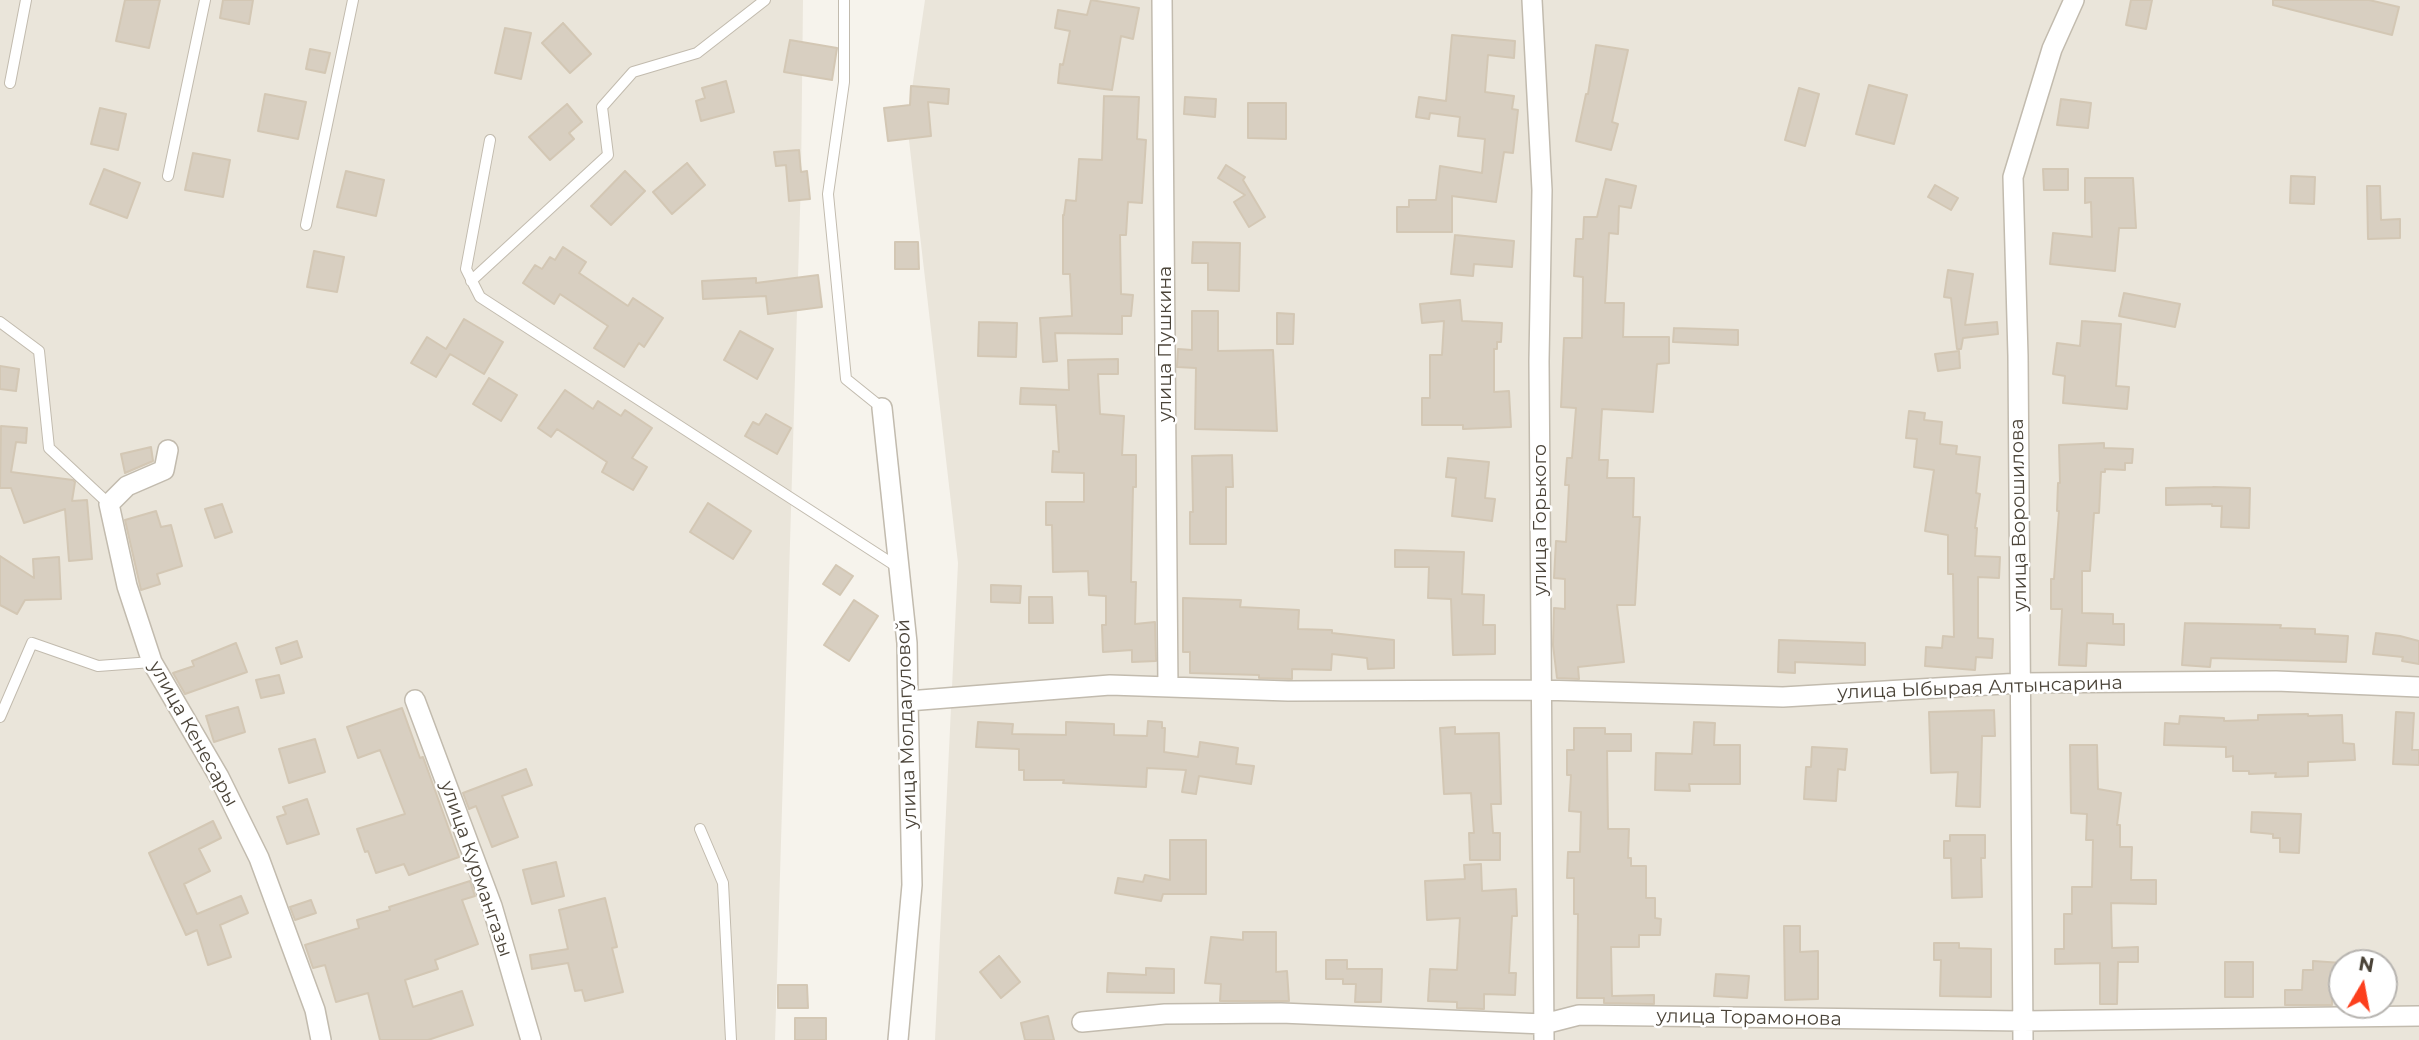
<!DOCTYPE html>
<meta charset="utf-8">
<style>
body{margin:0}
#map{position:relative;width:2419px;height:1040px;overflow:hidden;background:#f6f3ec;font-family:Montserrat,sans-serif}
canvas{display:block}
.north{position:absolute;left:2328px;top:949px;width:70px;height:70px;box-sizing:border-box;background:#fff;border:2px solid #b7b4b0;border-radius:50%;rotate:10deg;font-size:19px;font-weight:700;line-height:28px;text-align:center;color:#4b4439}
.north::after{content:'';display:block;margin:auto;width:24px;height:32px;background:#fc3f1d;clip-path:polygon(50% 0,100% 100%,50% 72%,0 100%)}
</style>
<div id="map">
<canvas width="2419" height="1040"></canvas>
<div class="north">N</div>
</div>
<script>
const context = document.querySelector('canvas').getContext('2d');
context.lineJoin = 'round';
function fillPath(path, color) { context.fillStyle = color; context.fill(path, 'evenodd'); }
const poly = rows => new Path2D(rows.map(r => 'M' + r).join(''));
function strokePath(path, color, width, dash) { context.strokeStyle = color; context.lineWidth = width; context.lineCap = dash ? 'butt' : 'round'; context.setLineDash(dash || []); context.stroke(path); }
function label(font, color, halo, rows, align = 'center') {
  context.font = font + ' Montserrat,sans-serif'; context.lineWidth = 5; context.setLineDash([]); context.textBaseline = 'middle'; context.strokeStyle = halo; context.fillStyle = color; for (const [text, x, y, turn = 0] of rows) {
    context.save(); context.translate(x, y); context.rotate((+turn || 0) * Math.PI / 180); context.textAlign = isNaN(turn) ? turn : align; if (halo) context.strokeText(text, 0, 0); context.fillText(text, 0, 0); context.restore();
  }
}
fillPath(poly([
 [0,0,803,0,801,178,775,1040,0,1040],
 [925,0,2419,0,2419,1040,935,1040,958,563,907,123],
 [2342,963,2384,963,2384,1005,2342,1005]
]), '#eae5da');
const building = poly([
 [125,0,160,0,149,48,116,41,125,0],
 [223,0,253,0,249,24,220,18,223,0],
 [1091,0,1139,8,1133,39,1121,36,1112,90,1058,83,1060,64,1063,65,1070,31,1055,28,1058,10,1087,15,1091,0],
 [2131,0,2152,0,2146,29,2126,25,2131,0],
 [2273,0,2369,0,2399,7,2392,35,2273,5,2273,0],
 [563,23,591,54,570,73,542,43,563,23],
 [505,28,531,33,521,79,495,73,505,28],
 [1452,35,1515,41,1514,58,1488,55,1485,92,1514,96,1512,109,1518,110,1513,153,1504,152,1496,202,1452,196,1452,232,1397,232,1397,207,1409,207,1409,200,1436,200,1440,166,1482,173,1485,139,1458,136,1460,117,1430,113,1429,119,1416,117,1419,97,1446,101,1452,35],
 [790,40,837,48,832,80,784,72,790,40],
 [1596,45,1628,50,1612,122,1618,124,1611,150,1576,141,1586,94,1588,94,1596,45],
 [310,49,330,53,325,73,306,69,310,49],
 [726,81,734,112,701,121,696,101,705,98,702,88,726,81],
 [1869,85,1907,95,1894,144,1856,134,1869,85],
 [911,86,949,89,948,104,928,102,931,136,888,141,884,108,910,105,911,86],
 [1799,88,1819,94,1805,146,1785,140,1799,88],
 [265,94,306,102,298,139,258,131,265,94],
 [1104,96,1139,97,1137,139,1146,140,1142,203,1128,202,1126,235,1120,235,1121,294,1133,295,1131,316,1122,316,1122,334,1055,333,1057,361,1043,362,1040,318,1072,316,1070,274,1063,274,1063,215,1064,215,1066,200,1076,201,1079,159,1102,160,1104,96],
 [1185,97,1216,99,1215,117,1184,114,1185,97],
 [2061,99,2091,103,2088,128,2057,125,2061,99],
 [1248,103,1286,103,1286,139,1248,138,1248,103],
 [567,104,582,122,569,133,574,139,550,160,529,137,567,104],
 [100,108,126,114,118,150,91,144,100,108],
 [799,150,801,172,807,171,810,199,789,201,786,165,776,166,774,152,799,150],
 [193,153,230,160,223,197,185,190,193,153],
 [687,163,705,185,672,214,653,192,687,163],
 [1226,165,1245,177,1243,180,1265,217,1249,227,1234,202,1245,195,1218,178,1226,165],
 [104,169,140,183,127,218,90,204,104,169],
 [2043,169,2068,169,2068,190,2044,190,2043,169],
 [346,171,384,180,376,216,337,207,346,171],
 [625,171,645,191,611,225,591,206,625,171],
 [2291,176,2315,177,2314,204,2290,203,2291,176],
 [2085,178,2133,178,2136,228,2119,228,2115,271,2050,264,2053,233,2092,237,2091,202,2085,203,2085,178],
 [1606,179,1636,186,1631,208,1619,206,1618,234,1609,233,1605,303,1624,303,1623,337,1669,337,1669,363,1657,364,1653,412,1602,409,1599,460,1608,460,1607,478,1634,478,1633,517,1640,517,1635,605,1617,605,1624,662,1578,667,1579,679,1557,678,1553,645,1554,608,1565,609,1565,579,1554,578,1556,541,1566,542,1569,485,1565,485,1567,458,1572,458,1576,408,1561,407,1564,338,1582,338,1583,277,1574,276,1576,239,1583,239,1584,217,1597,217,1606,179],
 [1935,185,1958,198,1951,210,1928,197,1935,185],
 [2367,186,2380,186,2381,220,2400,219,2400,238,2368,239,2367,186],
 [1455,235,1514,241,1512,267,1474,264,1473,276,1451,274,1455,235],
 [895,242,918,242,919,269,895,269,895,242],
 [1193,242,1240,243,1239,291,1208,290,1208,263,1192,263,1193,242],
 [563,247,586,262,579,273,628,306,633,298,663,318,644,347,639,343,624,367,594,348,608,326,560,294,554,304,523,283,535,265,542,269,550,257,555,260,563,247],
 [314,251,344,257,337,292,307,287,314,251],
 [1948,270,1973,274,1965,325,1997,322,1998,334,1963,338,1961,349,1957,349,1951,298,1944,297,1948,270],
 [818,275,822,307,768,314,766,296,703,299,702,281,756,278,756,283,818,275],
 [2124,293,2180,304,2175,327,2119,316,2124,293],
 [1460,300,1462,321,1502,323,1501,342,1497,342,1497,349,1494,349,1494,392,1509,391,1511,427,1463,429,1463,425,1422,425,1422,398,1430,398,1430,355,1442,355,1444,321,1422,323,1420,304,1460,300],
 [1192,311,1218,311,1218,351,1273,350,1277,431,1195,429,1196,368,1177,367,1178,349,1192,350,1192,311],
 [1277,313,1294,314,1293,344,1277,344,1277,313],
 [464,319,503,342,484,374,450,354,436,377,411,363,427,337,446,349,464,319],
 [2082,321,2121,324,2116,386,2129,387,2127,409,2063,403,2065,376,2053,374,2057,343,2080,346,2082,321],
 [979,322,1017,323,1016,357,978,356,979,322],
 [1674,328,1738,330,1738,345,1673,342,1674,328],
 [740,331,773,349,757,379,724,360,740,331],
 [1959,351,1960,368,1938,371,1935,354,1959,351],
 [1118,359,1118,374,1098,374,1100,414,1124,416,1122,455,1136,455,1136,487,1133,487,1131,582,1136,582,1135,624,1155,622,1156,661,1132,662,1132,650,1103,652,1102,625,1106,625,1106,596,1089,595,1088,571,1053,572,1052,525,1046,525,1046,502,1084,502,1084,473,1052,472,1053,451,1059,452,1056,405,1020,404,1021,388,1069,390,1068,360,1118,359],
 [0,366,19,369,16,391,0,389,0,366],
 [489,378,517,395,501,421,473,404,489,378],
 [565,390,593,409,598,401,621,416,625,410,652,428,632,458,647,467,633,490,602,472,607,462,557,429,551,437,538,428,565,390],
 [1909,411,1925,413,1924,420,1942,422,1940,444,1957,446,1956,454,1980,457,1976,493,1980,494,1975,528,1977,528,1975,556,2000,557,1999,578,1978,577,1978,638,1993,639,1992,658,1976,657,1975,670,1925,666,1926,647,1942,648,1943,636,1954,637,1953,574,1948,574,1948,535,1925,531,1934,470,1914,467,1917,439,1906,438,1909,411],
 [766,414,791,428,777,454,745,436,753,422,759,425,766,414],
 [1,426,27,428,26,443,16,442,11,472,73,480,75,482,72,501,87,500,92,559,69,561,65,509,24,523,11,488,0,488,1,426],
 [2104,443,2104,448,2133,449,2132,463,2125,463,2125,470,2105,469,2105,472,2101,472,2099,513,2094,513,2090,571,2082,571,2082,613,2113,614,2113,624,2124,624,2124,645,2087,643,2086,666,2059,665,2062,609,2051,609,2051,579,2054,579,2059,511,2057,511,2058,483,2060,483,2059,445,2104,443],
 [151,447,153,461,125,473,121,454,151,447],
 [1232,455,1233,487,1226,487,1226,544,1190,544,1190,512,1193,512,1192,456,1232,455],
 [1448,458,1489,462,1485,498,1495,499,1492,521,1452,516,1456,478,1446,477,1448,458],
 [2213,487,2250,488,2249,528,2221,527,2222,506,2212,506,2212,504,2166,505,2166,488,2213,487],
 [708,503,751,531,733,559,690,532,708,503],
 [222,504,232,532,215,538,205,509,222,504],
 [156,511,161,527,171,525,182,566,157,574,160,584,141,590,125,520,156,511],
 [1395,550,1464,552,1462,594,1484,595,1483,625,1495,625,1495,654,1453,655,1451,599,1428,598,1429,567,1395,567,1395,550],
 [0,556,34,578,33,559,59,557,61,599,25,600,17,614,0,605,0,556],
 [836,565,853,576,840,595,823,584,836,565],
 [991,585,1021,586,1020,603,991,602,991,585],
 [1029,597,1052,597,1053,623,1029,623,1029,597],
 [1183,598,1241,600,1240,607,1299,610,1298,629,1332,630,1332,633,1394,640,1394,668,1368,669,1367,658,1332,654,1331,670,1292,669,1292,679,1259,678,1259,675,1190,673,1190,652,1183,652,1183,598],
 [854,600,878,616,849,661,824,645,854,600],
 [2185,623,2281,625,2280,628,2315,629,2315,634,2348,636,2346,662,2211,658,2210,667,2182,665,2185,623],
 [2376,633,2400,636,2419,641,2419,664,2402,661,2403,657,2373,654,2376,633],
 [1779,640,1865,643,1865,665,1795,662,1795,673,1778,672,1779,640],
 [297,641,302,657,281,664,276,648,297,641],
 [236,643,247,672,185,694,173,673,194,666,192,661,236,643],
 [279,675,284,693,261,698,256,680,279,675],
 [238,707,245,732,214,742,206,716,238,707],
 [402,708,420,758,423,757,459,857,409,875,404,864,376,873,368,851,365,852,357,829,405,814,380,750,358,758,347,727,402,708],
 [1994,710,1995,736,1982,736,1980,807,1956,806,1958,772,1931,773,1929,712,1994,710],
 [2396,712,2414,713,2412,750,2419,750,2419,765,2393,764,2396,712],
 [2308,714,2308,716,2342,715,2343,743,2354,744,2355,760,2308,762,2308,776,2275,777,2276,773,2249,774,2249,771,2233,771,2233,756,2226,757,2226,747,2164,745,2165,723,2179,724,2180,716,2224,718,2224,721,2258,720,2258,715,2308,714],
 [1148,721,1162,722,1162,728,1165,728,1164,752,1198,757,1200,742,1238,748,1236,764,1254,766,1251,784,1199,776,1196,794,1182,792,1186,770,1147,768,1146,787,1063,783,1064,780,1024,780,1024,770,1019,770,1019,749,976,747,978,722,1013,724,1012,734,1066,735,1066,722,1114,724,1114,735,1147,736,1148,721],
 [1694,722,1715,723,1714,745,1740,745,1740,784,1689,784,1690,791,1655,790,1656,753,1692,754,1694,722],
 [1455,727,1455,734,1499,733,1501,804,1491,804,1493,833,1500,833,1500,860,1470,860,1469,833,1474,833,1471,793,1444,794,1440,728,1455,727],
 [1574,728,1605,728,1605,734,1631,734,1631,751,1607,751,1608,829,1629,829,1628,858,1631,858,1631,866,1646,866,1646,898,1655,898,1655,918,1661,919,1660,935,1639,935,1639,947,1611,947,1612,996,1654,995,1654,1004,1604,1003,1604,998,1577,998,1578,914,1574,914,1574,878,1567,878,1568,852,1580,852,1581,812,1569,811,1571,775,1567,775,1567,750,1574,750,1574,728],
 [315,739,325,772,289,783,279,749,315,739],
 [2070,745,2097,745,2098,789,2121,793,2117,825,2120,825,2120,847,2132,847,2131,880,2156,880,2156,904,2111,903,2112,948,2138,947,2138,962,2118,962,2117,1004,2100,1004,2100,963,2055,964,2055,949,2064,949,2064,914,2072,914,2072,887,2092,887,2093,840,2086,840,2087,814,2071,813,2070,745],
 [1812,747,1847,749,1845,770,1838,769,1836,801,1804,799,1806,767,1811,767,1812,747],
 [526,769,532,785,502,796,518,837,492,847,476,806,469,809,463,793,526,769],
 [307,799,319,834,287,844,277,817,286,814,283,807,307,799],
 [2252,812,2301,814,2299,853,2280,852,2280,838,2273,838,2273,834,2251,832,2252,812],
 [213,821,221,838,199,849,210,871,184,884,197,914,241,896,248,913,220,925,231,957,208,965,197,930,186,935,149,853,213,821],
 [1950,835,1985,835,1985,858,1981,858,1982,897,1952,898,1951,858,1944,858,1944,841,1950,841,1950,835],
 [1170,840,1206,840,1206,894,1163,894,1161,901,1115,893,1118,878,1143,882,1145,875,1170,880,1170,840],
 [556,862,564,896,532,904,523,870,556,862],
 [1481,864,1482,891,1516,889,1517,916,1512,916,1509,973,1516,973,1515,995,1484,994,1484,1009,1457,1008,1457,1002,1428,1001,1430,969,1457,970,1460,918,1427,920,1425,881,1465,879,1464,865,1481,864],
 [470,881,475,896,462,900,478,944,435,960,438,969,405,980,413,1007,462,991,473,1025,428,1040,380,1040,368,993,336,1002,325,965,313,968,305,945,359,928,357,920,390,910,389,907,470,881],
 [605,898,617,947,612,948,623,992,585,1001,582,990,575,991,568,963,532,969,530,955,568,949,559,910,605,898],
 [311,900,316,913,295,920,290,907,311,900],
 [1784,926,1800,926,1800,952,1818,951,1818,999,1785,1000,1784,926],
 [1243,932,1276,932,1276,972,1287,971,1289,1001,1220,1001,1221,984,1205,983,1211,937,1243,940,1243,932],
 [1934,943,1959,943,1959,948,1991,949,1991,997,1940,996,1941,960,1934,960,1934,943],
 [999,956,1020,982,1001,998,980,972,999,956],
 [1326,960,1347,960,1347,969,1382,969,1381,1002,1355,1002,1356,984,1343,984,1343,979,1326,979,1326,960],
 [2313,961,2342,963,2342,990,2332,990,2332,1005,2285,1005,2285,990,2302,990,2303,970,2313,970,2313,961],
 [2225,962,2253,962,2253,997,2225,997,2225,962],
 [1146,968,1174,969,1174,993,1107,992,1108,973,1146,975,1146,968],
 [1716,974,1749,976,1747,998,1714,996,1716,974],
 [778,985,807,985,808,1008,778,1008,778,985],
 [1048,1016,1054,1040,1025,1040,1021,1023,1048,1016],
 [795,1018,826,1018,826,1040,795,1040,795,1018]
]);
fillPath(building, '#d8cfc1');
strokePath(building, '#d3c7b4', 2);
const service = poly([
 [844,0,844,82,828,194,846,379,882,408],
 [10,83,26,0],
 [490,140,466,269,480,297,899,568],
 [168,176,205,0],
 [306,225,353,0],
 [471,281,608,155,602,107,633,72,697,53,765,0],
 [0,322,39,351,49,448,109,504],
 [0,717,32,643,98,666,152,662],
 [700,829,723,883,731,1040]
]);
const minor = poly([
 [1162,0,1168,687],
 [1532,0,1542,190,1539,361,1544,1040],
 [882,408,907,643,908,701,912,885,898,1040],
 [168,450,164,470,127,486,109,504,127,586,152,662,219,777,259,858,315,1010,321,1040],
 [415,700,492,906,531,1040],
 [908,701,1110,685,1288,691,1541,690,1783,697,2021,683,2276,681,2419,687],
 [1082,1022,1165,1014,1281,1013,1544,1024,1579,1015,2023,1021,2419,1016],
 [2023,1040,2018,356,2013,177,2052,49,2074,0]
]);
strokePath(service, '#c2bbae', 12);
strokePath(minor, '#c2bbae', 22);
strokePath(service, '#fff', 10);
strokePath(minor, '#fff', 19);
label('19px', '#4b4439', '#fff', [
 ["улица Пушкина",1165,344,-90],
 ["улица Ворошилова",2019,515,-91],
 ["улица Горького",1540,520,-90],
 ["улица Ыбырая Алтынсарина",1980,688,-2],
 ["улица Молдагуловой",907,724,-92],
 ["улица Кенесары",193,734,61],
 ["улица Курмангазы",476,869,71],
 ["улица Торамонова",1749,1018,1]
]);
</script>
